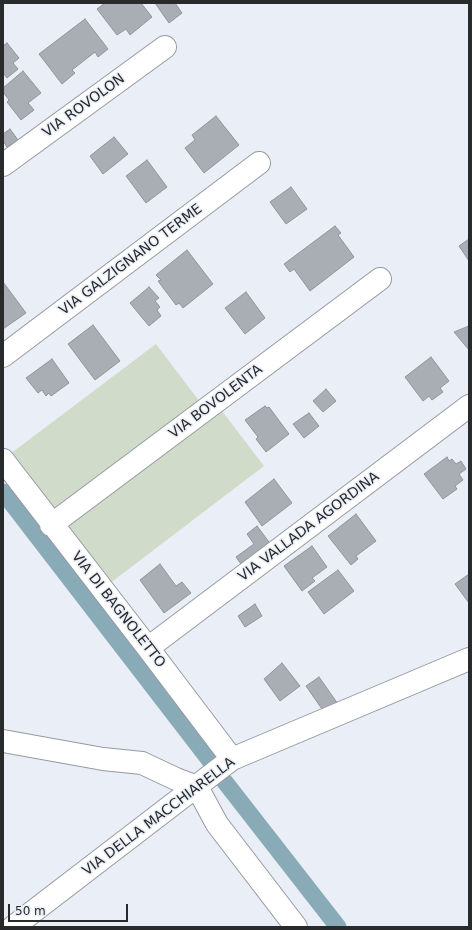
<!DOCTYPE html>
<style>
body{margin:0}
#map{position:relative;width:472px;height:930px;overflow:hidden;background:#eaeef6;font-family:"DejaVu Sans",sans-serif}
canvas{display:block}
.frame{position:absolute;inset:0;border:4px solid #282a2c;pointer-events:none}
.scale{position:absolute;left:8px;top:904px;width:120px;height:18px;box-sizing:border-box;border:2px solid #282a2c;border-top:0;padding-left:5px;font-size:12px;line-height:14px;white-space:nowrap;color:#282a2c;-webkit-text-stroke:3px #eaeef6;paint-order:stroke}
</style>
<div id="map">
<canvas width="472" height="930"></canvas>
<div class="frame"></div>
<div class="scale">50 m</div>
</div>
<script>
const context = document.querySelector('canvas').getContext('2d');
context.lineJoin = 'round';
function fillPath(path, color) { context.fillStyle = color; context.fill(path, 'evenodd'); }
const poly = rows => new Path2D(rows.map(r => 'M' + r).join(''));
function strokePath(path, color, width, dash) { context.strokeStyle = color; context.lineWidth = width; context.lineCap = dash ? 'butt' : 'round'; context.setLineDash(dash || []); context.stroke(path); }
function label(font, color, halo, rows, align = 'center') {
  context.font = font + ' "DejaVu Sans",sans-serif'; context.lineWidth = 3; context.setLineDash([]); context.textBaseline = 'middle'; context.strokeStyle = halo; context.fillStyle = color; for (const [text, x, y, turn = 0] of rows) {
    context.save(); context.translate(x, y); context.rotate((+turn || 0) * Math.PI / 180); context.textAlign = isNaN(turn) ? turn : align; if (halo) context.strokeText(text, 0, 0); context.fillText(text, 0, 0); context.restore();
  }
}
fillPath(poly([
 [156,344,200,402,54,510,10,454],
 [219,407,264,466,109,584,65,524]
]), '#d0dcc9');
strokePath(poly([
 [3,492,211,762],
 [225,782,338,927]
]), '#88abb7', 17);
const building = poly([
 [105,3,141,3,152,17,130,35,126,29,117,35,97,9,105,3],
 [155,3,175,3,182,13,169,23,155,3],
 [85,19,108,49,98,57,95,52,72,70,75,73,62,84,39,54,85,19],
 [7,43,19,58,13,63,18,69,7,78,3,73,3,46,7,43],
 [23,71,41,93,28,103,34,110,21,120,7,102,9,100,3,92,3,88,23,71],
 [216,116,239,145,204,173,185,148,195,140,192,135,216,116],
 [10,129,18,140,7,147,3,141,3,134,10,129],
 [114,137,128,154,103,174,90,156,114,137],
 [147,160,167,187,146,203,126,176,147,160],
 [291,187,307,209,286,224,270,202,291,187],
 [335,226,341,233,338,235,354,257,310,291,294,269,290,272,284,264,335,226],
 [469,239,469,261,459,246,469,239],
 [187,250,213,284,183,308,179,303,176,305,158,281,161,280,156,275,187,250],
 [3,282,26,313,3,329,3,282],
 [149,287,159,298,155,301,160,307,157,310,161,316,149,326,130,303,149,287],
 [246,292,265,318,245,334,225,308,246,292],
 [93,325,120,361,95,380,68,344,93,325],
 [469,326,469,350,454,332,469,326],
 [431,357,449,381,440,388,443,392,432,400,429,396,423,401,405,377,431,357],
 [52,359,69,383,51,396,49,393,46,396,42,390,38,393,26,378,52,359],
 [326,389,336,401,323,412,313,401,326,389],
 [265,406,267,408,269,407,289,434,266,452,256,439,258,437,245,420,265,406],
 [309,413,319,426,304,438,293,424,309,413],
 [447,457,449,461,452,459,456,464,461,461,466,469,459,474,463,480,455,486,457,489,443,499,424,474,447,457],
 [274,479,292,503,262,526,245,502,274,479],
 [356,514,376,541,356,556,358,559,351,565,328,536,356,514],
 [257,526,272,546,243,567,236,557,254,544,247,534,257,526],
 [312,546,327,567,312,578,315,581,302,591,284,566,312,546],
 [160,564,176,586,182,582,191,593,164,613,140,580,160,564],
 [338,570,354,591,324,614,308,592,338,570],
 [469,574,469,603,455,584,469,574],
 [255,604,262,616,245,627,238,616,255,604],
 [282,663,300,686,280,701,264,679,282,663],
 [319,677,338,704,324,712,306,686,319,677]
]);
fillPath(building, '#a9aeb5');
strokePath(building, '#90959b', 1);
const minor = poly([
 [3,165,165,47],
 [3,356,259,163],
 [3,460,148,648,232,759],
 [51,525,380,279],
 [148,648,469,406],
 [3,741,103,759,142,763,176,779,197,787],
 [197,787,217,824,296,927],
 [13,927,232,759,469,659]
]);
strokePath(minor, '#969aa1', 24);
strokePath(minor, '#fff', 22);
label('14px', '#282a2c', '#eaeef6', [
 ["VIA ROVOLON",84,106,-36],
 ["VIA GALZIGNANO TERME",131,260,-37],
 ["VIA BOVOLENTA",216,402,-37],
 ["VIA VALLADA AGORDINA",309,527,-37],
 ["VIA DI BAGNOLETTO",118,610,52],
 ["VIA DELLA MACCHIARELLA",159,817,-37]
]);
</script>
